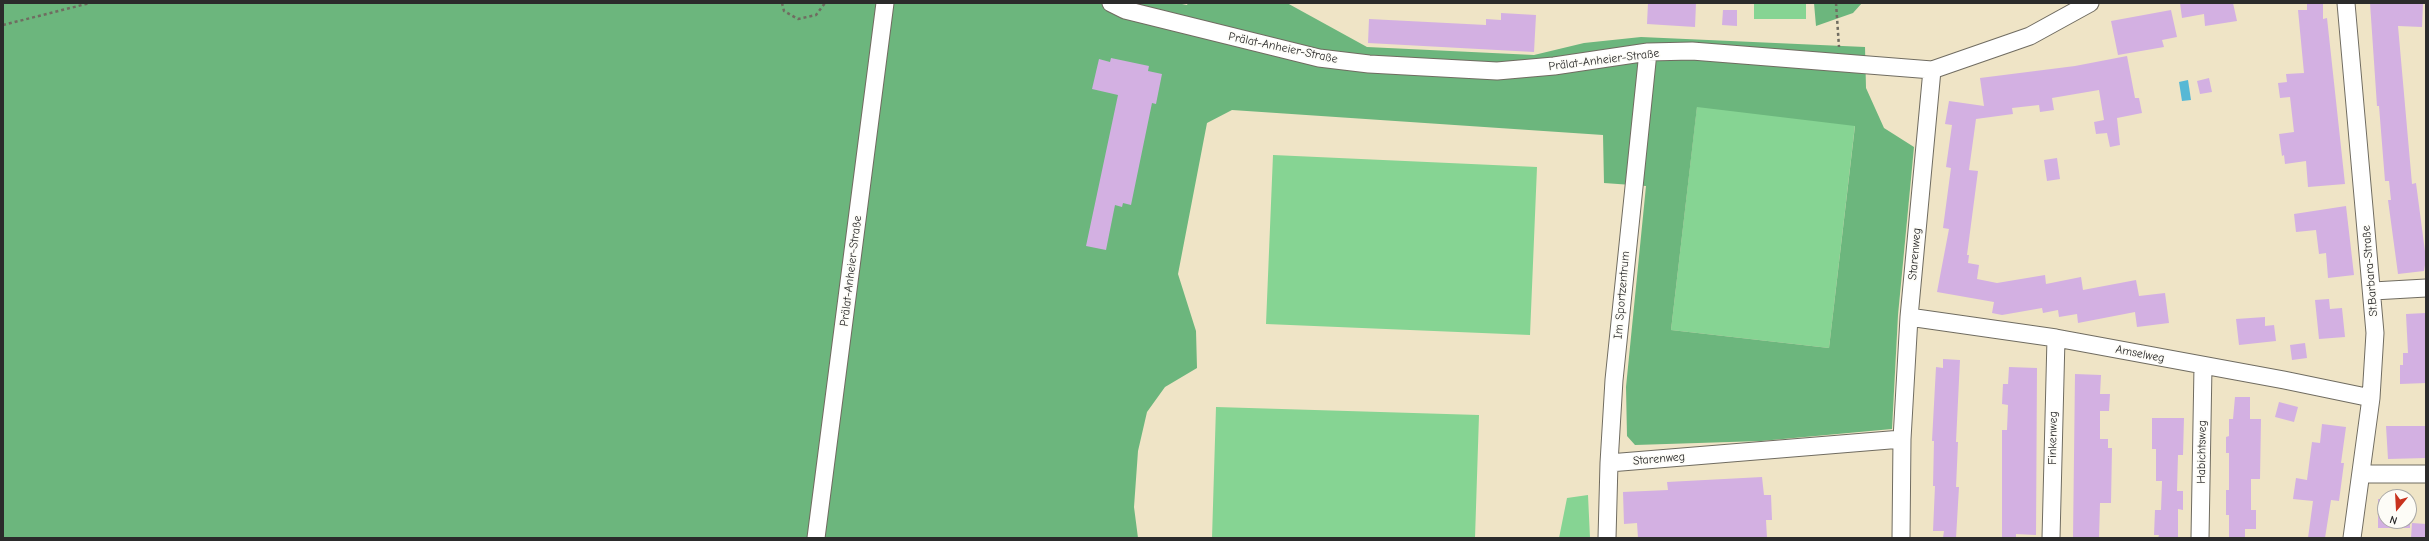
<!DOCTYPE html>
<meta charset="utf-8">
<style>
body{margin:0}
#map{position:relative;width:2429px;height:541px;overflow:hidden;background:#efe4c6;font-family:"Comic Neue",sans-serif}
canvas{display:block}
.frame{position:absolute;inset:0;border:4px solid #2b2b2b;pointer-events:none}
.north{position:absolute;left:2377px;top:489px;width:40px;height:40px;box-sizing:border-box;background:#fdfcf7;border:1px solid #a9a8a5;border-radius:50%;rotate:198deg;font-size:11px;font-weight:700;line-height:16px;text-align:center;color:#2b2b2b}
.north::after{content:'';display:block;margin:auto;width:14px;height:18px;background:#c8321e;clip-path:polygon(50% 0,100% 100%,50% 72%,0 100%)}
</style>
<div id="map">
<canvas width="2429" height="541"></canvas>
<div class="frame"></div>
<div class="north">N</div>
</div>
<script>
const context = document.querySelector('canvas').getContext('2d');
context.lineJoin = 'round';
function fillPath(path, color) { context.fillStyle = color; context.fill(path, 'evenodd'); }
const poly = rows => new Path2D(rows.map(r => 'M' + r).join(''));
function strokePath(path, color, width, dash) { context.strokeStyle = color; context.lineWidth = width; context.lineCap = dash ? 'butt' : 'round'; context.setLineDash(dash || []); context.stroke(path); }
function label(font, color, halo, rows, align = 'center') {
  context.font = font + ' "Comic Neue",sans-serif'; context.lineWidth = 3; context.setLineDash([]); context.textBaseline = 'middle'; context.strokeStyle = halo; context.fillStyle = color; for (const [text, x, y, turn = 0] of rows) {
    context.save(); context.translate(x, y); context.rotate((+turn || 0) * Math.PI / 180); context.textAlign = isNaN(turn) ? turn : align; if (halo) context.strokeText(text, 0, 0); context.fillText(text, 0, 0); context.restore();
  }
}
fillPath(poly([
 [1754,3,1806,3,1806,19,1754,19],
 [1697,106,1855,125,1829,348,1671,330],
 [1273,155,1537,167,1530,335,1266,324],
 [1216,407,1479,415,1475,538,1212,538],
 [1588,495,1590,538,1559,538,1567,498]
]), '#86d493');
fillPath(poly([
 [3,3,1177,3,1187,5,1188,3,1287,3,1367,47,1534,55,1584,43,1641,37,1865,47,1866,88,1884,128,1914,147,1898,315,1892,429,1761,441,1635,445,1627,436,1626,387,1646,186,1604,183,1603,135,1232,110,1207,123,1178,274,1196,331,1197,368,1165,387,1147,412,1138,451,1134,507,1138,538,3,538],
 [1697,107,1855,126,1829,348,1671,330],
 [1814,3,1862,3,1853,13,1816,26]
]), '#6cb67d');
fillPath(poly([
 [2188,80,2191,100,2182,101,2179,82]
]), '#57b8d5');
fillPath(poly([
 [1648,3,1696,3,1695,27,1647,24],
 [2180,3,2233,3,2237,21,2205,26,2204,14,2182,18],
 [2307,3,2323,3,2323,19,2327,18,2345,184,2308,187,2306,161,2285,164,2284,155,2282,156,2279,134,2294,132,2290,97,2280,98,2278,83,2287,82,2286,74,2304,73,2298,10,2307,10],
 [2370,3,2423,3,2422,27,2398,26,2412,184,2416,183,2426,259,2424,271,2398,274,2388,200,2391,200,2389,181,2385,181,2379,106,2377,106],
 [1723,10,1737,10,1737,26,1722,25],
 [2171,10,2177,37,2162,40,2164,47,2118,55,2111,21],
 [1501,13,1536,15,1534,52,1368,43,1369,19,1486,25,1486,19,1501,20],
 [2127,56,2135,98,2139,98,2142,113,2117,118,2120,145,2110,147,2107,133,2096,134,2094,122,2104,120,2099,90,2052,98,2054,110,2040,112,2039,105,2012,108,2013,114,1976,119,1969,170,1978,171,1967,255,1969,255,1968,263,1979,265,1977,279,1997,283,2045,275,2046,284,2081,277,2083,290,2136,280,2139,296,2165,293,2169,323,2137,327,2135,312,2078,323,2077,314,2059,317,2058,310,2043,313,2042,308,2002,315,1992,313,1994,302,1937,292,1949,229,1943,228,1951,168,1946,167,1952,125,1945,124,1949,101,1984,106,1980,78,2075,66],
 [1111,58,1149,66,1148,71,1162,74,1156,104,1152,103,1131,205,1123,203,1122,207,1115,205,1106,250,1086,246,1118,95,1092,89,1099,59,1110,62],
 [2209,78,2212,92,2200,94,2197,81],
 [2057,158,2060,179,2047,181,2044,160],
 [2346,206,2354,275,2328,278,2326,253,2319,254,2316,230,2296,232,2294,214],
 [2329,299,2330,309,2342,308,2345,337,2319,339,2315,300],
 [2426,313,2426,383,2400,384,2400,365,2403,365,2403,353,2408,353,2406,314],
 [2265,317,2265,326,2274,325,2276,341,2239,345,2236,319],
 [2305,343,2307,358,2292,360,2290,345],
 [1943,359,1960,360,1956,442,1958,442,1956,487,1959,487,1956,538,1943,538,1944,531,1933,531,1935,486,1933,486,1934,441,1932,441,1936,367,1943,368],
 [2009,367,2037,368,2036,535,2016,534,2016,538,2002,538,2002,430,2007,430,2008,405,2002,404,2003,384,2008,384],
 [2075,374,2101,375,2100,394,2110,394,2109,411,2100,411,2100,439,2108,439,2108,448,2112,448,2111,503,2100,503,2099,538,2073,538],
 [2235,397,2250,397,2250,419,2261,419,2260,479,2251,479,2251,510,2256,510,2256,529,2245,529,2245,538,2229,538,2229,515,2226,515,2226,490,2229,490,2229,453,2226,453,2226,437,2229,436,2229,419,2233,419],
 [2279,402,2298,407,2294,422,2275,417],
 [2152,418,2184,418,2183,455,2178,455,2177,491,2183,491,2183,510,2178,509,2178,538,2158,538,2159,535,2154,535,2155,510,2161,510,2162,481,2156,481,2156,449,2152,449],
 [2322,424,2346,427,2341,463,2344,463,2339,501,2331,500,2325,538,2308,538,2313,501,2293,499,2296,478,2307,480,2312,442,2320,443],
 [2386,426,2426,426,2426,458,2388,459],
 [1762,477,1764,495,1771,495,1772,520,1766,520,1767,538,1638,538,1637,523,1624,524,1623,492,1668,490,1667,482],
 [2378,499,2385,499,2385,521,2409,521,2410,499,2410,528,2378,528],
 [2412,523,2426,524,2426,538,2411,538]
]), '#d3b0e2');
const minor = poly([
 [1111,3,1125,10,1319,58,1369,64,1497,71,1554,66,1648,52,1692,51,1932,70,2030,36,2090,3],
 [2346,3,2375,333,2371,398,2352,538],
 [2373,291,2426,288],
 [1909,317,2056,338,2284,380,2371,398],
 [1609,463,1902,439],
 [2361,474,2426,474],
 [816,538,885,3],
 [1607,538,1609,463,1614,380,1648,52],
 [1901,538,1902,439,1909,317,1932,70],
 [2051,538,2056,338],
 [2200,538,2203,366]
]);
strokePath(minor, '#706c61', 19);
strokePath(poly([
 [782,3,784,11,798,19,816,15,825,3],
 [1836,3,1839,47],
 [3,25,90,3]
]), '#706c61', 2.5, [3, 3]);
strokePath(minor, '#fff', 17);
label('12px', '#2b2b2b', '#fdfcf7', [
 ["Prälat-Anheier-Straße",1283,48,12],
 ["Prälat-Anheier-Straße",1604,60,-7],
 ["Starenweg",1915,254,-85],
 ["Prälat-Anheier-Straße",851,271,-83],
 ["St.Barbara-Straße",2370,271,-95],
 ["Im Sportzentrum",1622,295,-85],
 ["Amselweg",2140,354,11],
 ["Finkenweg",2053,438,-89],
 ["Habichtsweg",2202,452,-89],
 ["Starenweg",1659,459,-5]
]);
</script>
